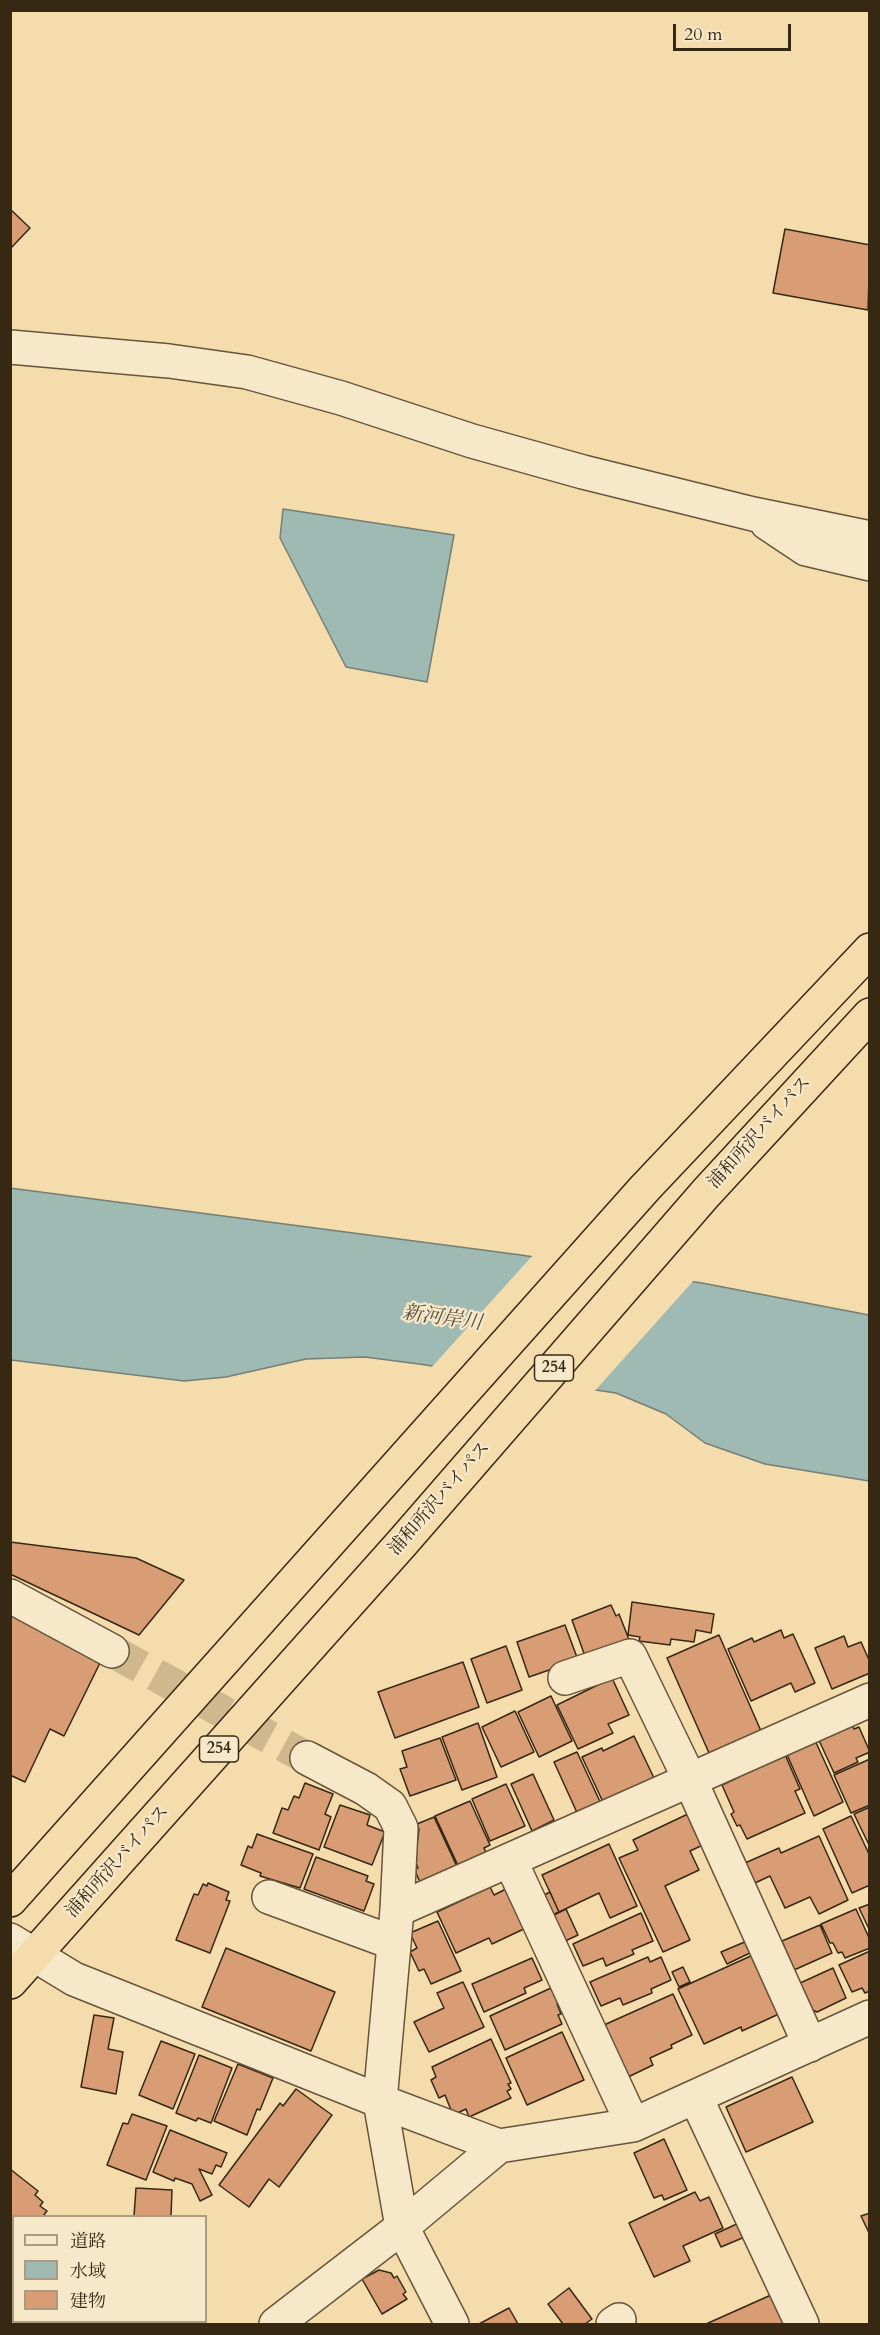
<!DOCTYPE html>
<meta charset="utf-8">
<style>
body{margin:0}
#map{position:relative;width:880px;height:2335px;overflow:hidden;background:#f5dcad;font-family:Cardo,"Noto Serif JP",serif}
canvas{display:block}
.frame{position:absolute;inset:0;border:12px solid #372813;pointer-events:none}
.legend{position:absolute;left:12px;top:2215px;width:195px;height:108px;box-sizing:border-box;background:#f8e8ca;border:2px solid #ab9b81;margin:0;padding:8px 10px;list-style:none;font-size:18px;color:#372813}
.legend li{display:flex;align-items:center;gap:12px;height:30px}
.legend b{width:30px;border:2px solid #ab9b81}
.scale{position:absolute;left:673px;top:24px;width:118px;height:27px;box-sizing:border-box;border:3px solid #372813;border-top:0;padding-left:8px;font-size:18px;line-height:21px;white-space:nowrap;color:#372813;-webkit-text-stroke:4px #f8e8ca;paint-order:stroke}
</style>
<div id="map">
<canvas width="880" height="2335"></canvas>
<div class="frame"></div>
<ul class="legend">
<li><b style="height:8px;background:#f8e8ca"></b>道路</li>
<li><b style="height:16px;background:#9fb9b3"></b>水域</li>
<li><b style="height:16px;background:#d99d75"></b>建物</li>
</ul>
<div class="scale">20 m</div>
</div>
<script>
const context = document.querySelector('canvas').getContext('2d');
context.lineJoin = 'round';
function fillPath(path, color) { context.fillStyle = color; context.fill(path, 'evenodd'); }
const poly = rows => new Path2D(rows.map(r => 'M' + r).join(''));
function strokePath(path, color, width, dash) { context.strokeStyle = color; context.lineWidth = width; context.lineCap = dash ? 'butt' : 'round'; context.setLineDash(dash || []); context.stroke(path); }
function label(font, color, halo, rows, align = 'center') {
  context.font = font + ' Cardo,"Noto Serif JP",serif'; context.lineWidth = 4.5; context.setLineDash([]); context.textBaseline = 'middle'; context.strokeStyle = halo; context.fillStyle = color; for (const [text, x, y, turn = 0] of rows) {
    context.save(); context.translate(x, y); context.rotate((+turn || 0) * Math.PI / 180); context.textAlign = isNaN(turn) ? turn : align; if (halo) context.strokeText(text, 0, 0); context.fillText(text, 0, 0); context.restore();
  }
}
const water = poly([
 [283,509,454,535,427,682,346,667,280,538,283,509],
 [10,1188,521,1255,702,1283,869,1315,869,1481,765,1464,705,1443,666,1414,616,1393,419,1364,365,1357,306,1359,226,1377,184,1381,11,1360,10,1188]
]);
fillPath(water, '#9fb9b3');
strokePath(water, '#757f73', 1.5);
fillPath(poly([
 [534,1254,695,1279,593,1393,430,1369]
]), '#f5dcad');
const building = poly([
 [10,209,30,228,10,249,10,209],
 [785,229,870,245,868,310,773,293,785,229],
 [10,1542,136,1558,184,1580,139,1635,10,1574,10,1542],
 [632,1602,714,1614,711,1633,696,1630,694,1642,671,1639,670,1645,639,1641,640,1637,628,1635,632,1602],
 [611,1605,616,1616,619,1614,630,1642,586,1659,572,1620,611,1605],
 [10,1613,102,1659,64,1736,50,1729,25,1782,10,1775,10,1613],
 [565,1625,578,1660,529,1677,517,1642,565,1625],
 [781,1630,784,1638,793,1634,815,1683,795,1692,791,1683,751,1701,728,1649,752,1638,754,1642,781,1630],
 [719,1635,761,1731,709,1753,667,1658,719,1635],
 [844,1636,848,1647,861,1642,870,1662,870,1673,832,1689,815,1648,844,1636],
 [506,1646,522,1690,487,1703,471,1659,506,1646],
 [463,1662,479,1707,395,1738,378,1692,463,1662],
 [612,1678,629,1715,608,1724,613,1733,578,1749,557,1705,612,1678],
 [551,1696,572,1741,539,1757,518,1712,551,1696],
 [515,1711,534,1752,501,1767,482,1727,515,1711],
 [850,1721,854,1729,859,1727,870,1752,856,1758,858,1762,834,1773,817,1736,850,1721],
 [478,1723,497,1777,462,1790,442,1737,478,1723],
 [634,1736,654,1778,603,1802,582,1757,602,1748,603,1751,634,1736],
 [440,1738,456,1780,410,1796,400,1769,407,1767,402,1751,440,1738],
 [814,1738,843,1802,814,1816,785,1750,814,1738],
 [783,1750,800,1789,795,1791,805,1813,747,1839,740,1825,737,1826,731,1814,734,1812,722,1785,739,1777,737,1772,783,1750],
 [577,1752,602,1806,579,1817,554,1762,577,1752],
 [870,1759,870,1805,851,1813,834,1775,870,1759],
 [533,1774,554,1820,532,1831,511,1784,533,1774],
 [305,1783,333,1794,325,1814,331,1817,319,1850,273,1833,282,1808,288,1810,294,1796,299,1798,305,1783],
 [506,1784,525,1826,490,1841,472,1799,506,1784],
 [470,1801,490,1845,484,1848,489,1859,461,1872,435,1816,470,1801],
 [340,1805,370,1815,367,1825,385,1832,372,1865,324,1847,340,1805],
 [870,1807,870,1847,854,1814,870,1807],
 [690,1813,705,1844,690,1851,699,1870,665,1886,690,1940,663,1952,619,1858,638,1850,633,1840,690,1813],
 [851,1816,870,1856,870,1885,852,1893,823,1829,851,1816],
 [434,1817,459,1871,420,1882,414,1869,418,1868,415,1861,419,1829,417,1824,434,1817],
 [257,1834,313,1854,300,1888,260,1876,261,1873,241,1865,248,1846,252,1848,257,1834],
 [819,1836,848,1900,819,1914,810,1897,785,1908,770,1876,755,1883,745,1863,779,1848,781,1853,819,1836],
 [609,1844,637,1906,610,1918,599,1893,559,1912,542,1875,609,1844],
 [316,1857,368,1876,366,1881,374,1884,364,1911,304,1889,316,1857],
 [208,1883,229,1892,226,1900,230,1901,210,1953,176,1940,194,1894,198,1895,203,1884,207,1886,208,1883],
 [490,1887,494,1895,510,1887,528,1927,492,1944,489,1938,456,1953,437,1912,490,1887],
 [550,1892,559,1912,552,1915,542,1896,550,1892],
 [870,1904,870,1931,859,1908,870,1904],
 [566,1909,578,1935,563,1942,552,1916,566,1909],
 [856,1909,870,1940,870,1948,845,1958,842,1952,838,1953,833,1943,830,1943,821,1924,856,1909],
 [641,1913,653,1941,632,1950,634,1954,606,1966,603,1958,583,1966,573,1944,641,1913],
 [438,1921,461,1971,431,1984,424,1969,419,1971,410,1952,417,1948,410,1933,438,1921],
 [820,1925,832,1953,794,1970,782,1941,820,1925],
 [747,1941,752,1952,727,1964,721,1952,747,1941],
 [226,1948,335,1992,311,2051,202,2007,226,1948],
 [870,1951,870,1991,865,1993,862,1988,852,1992,839,1965,870,1951],
 [753,1955,781,2013,742,2031,741,2027,704,2044,678,1989,753,1955],
 [648,1957,650,1962,661,1957,671,1980,651,1989,652,1993,623,2005,620,1998,601,2006,590,1982,648,1957],
 [532,1958,542,1980,524,1988,526,1993,484,2012,472,1984,532,1958],
 [683,1967,690,1982,679,1987,672,1972,683,1967],
 [833,1968,846,1998,817,2012,810,2009,798,1984,833,1968],
 [463,1982,484,2027,429,2052,414,2022,444,2008,437,1993,463,1982],
 [551,1988,558,2003,557,2004,561,2014,558,2015,562,2024,505,2050,490,2016,551,1988],
 [673,1994,692,2035,671,2045,672,2048,650,2058,653,2065,628,2077,604,2025,673,1994],
 [94,2015,114,2018,108,2049,123,2052,116,2094,81,2087,94,2015],
 [562,2032,584,2080,527,2105,506,2058,562,2032],
 [491,2039,511,2083,508,2084,511,2089,507,2091,511,2098,469,2117,466,2109,453,2115,445,2095,439,2098,431,2080,436,2077,432,2067,491,2039],
 [161,2041,195,2054,173,2109,139,2095,161,2041],
 [199,2055,232,2068,211,2123,198,2118,196,2121,176,2113,199,2055],
 [238,2064,273,2078,260,2110,257,2109,247,2135,214,2121,238,2064],
 [792,2077,813,2122,746,2152,726,2107,792,2077],
 [296,2089,332,2115,279,2187,269,2179,249,2207,219,2185,280,2103,283,2106,296,2089],
 [132,2114,167,2126,146,2180,107,2165,123,2123,128,2124,132,2114],
 [170,2130,227,2153,221,2167,216,2165,212,2174,199,2169,212,2195,200,2201,192,2184,175,2178,174,2181,153,2172,170,2130],
 [664,2139,687,2190,664,2200,662,2195,654,2198,634,2153,664,2139],
 [10,2169,38,2191,35,2195,43,2202,40,2206,47,2211,43,2216,14,2216,14,2248,10,2252,10,2169],
 [136,2188,172,2190,171,2216,134,2216,136,2188],
 [695,2192,700,2201,709,2197,723,2228,683,2246,690,2261,654,2277,629,2223,695,2192],
 [870,2213,870,2235,861,2216,870,2213],
 [741,2222,747,2236,721,2247,715,2234,741,2222],
 [379,2270,391,2273,394,2278,397,2276,406,2292,403,2294,407,2299,382,2314,362,2279,379,2270],
 [569,2288,592,2319,585,2324,563,2324,548,2304,569,2288],
 [771,2295,785,2324,706,2324,771,2295],
 [509,2308,518,2324,479,2324,509,2308]
]);
fillPath(building, '#d99d75');
strokePath(building, '#372813', 1.5);
strokePath(poly([
 [112,1651,307,1758]
]), '#cfb88e', 33, [33, 16]);
const minor = poly([
 [10,347,169,361,247,372,341,398,472,441,583,472,753,514,870,538],
 [767,523,806,549,870,564],
 [10,1596,112,1651],
 [565,1678,630,1656,690,1780,810,2045],
 [307,1758,366,1789,390,1806,401,1828,397,1910,380,2101,402,2227,452,2324],
 [510,1860,633,2125],
 [269,1897,394,1943],
 [397,1910,870,1700],
 [10,1940,74,1979,380,2101,499,2146],
 [696,2098,802,2324],
 [276,2324,402,2227,499,2146,633,2125,870,2017],
 [613,2324,619,2320]
]);
const highway = poly([
 [10,1900,645,1188,870,950],
 [10,1982,402,1543,706,1193,870,1015]
]);
strokePath(minor, '#66553a', 36);
strokePath(highway, '#372813', 36);
strokePath(minor, '#f8e8ca', 33);
strokePath(highway, '#f5dcad', 33);
for (const [x, y, w] of [
 [554,1368,39],
 [219,1749,39]
]) { const box = new Path2D(); box.roundRect(x - w / 2, y - 13, w, 26, 4.5); context.fillStyle = '#f8e8ca'; context.fill(box); strokePath(box, '#372813', 1.5); }
label('bold 16px', '#372813', null, [
 ["254",554,1368],
 ["254",219,1749]
]);
label('18px', '#372813', '#f8e8ca', [
 ["浦和所沢バイパス",760,1133,-48],
 ["浦和所沢バイパス",440,1499,-49],
 ["浦和所沢バイパス",118,1862,-48]
]);
label('italic 20px', '#514c3b', '#f8e8ca', [
 ["新河岸川",442,1319,8]
]);
</script>
